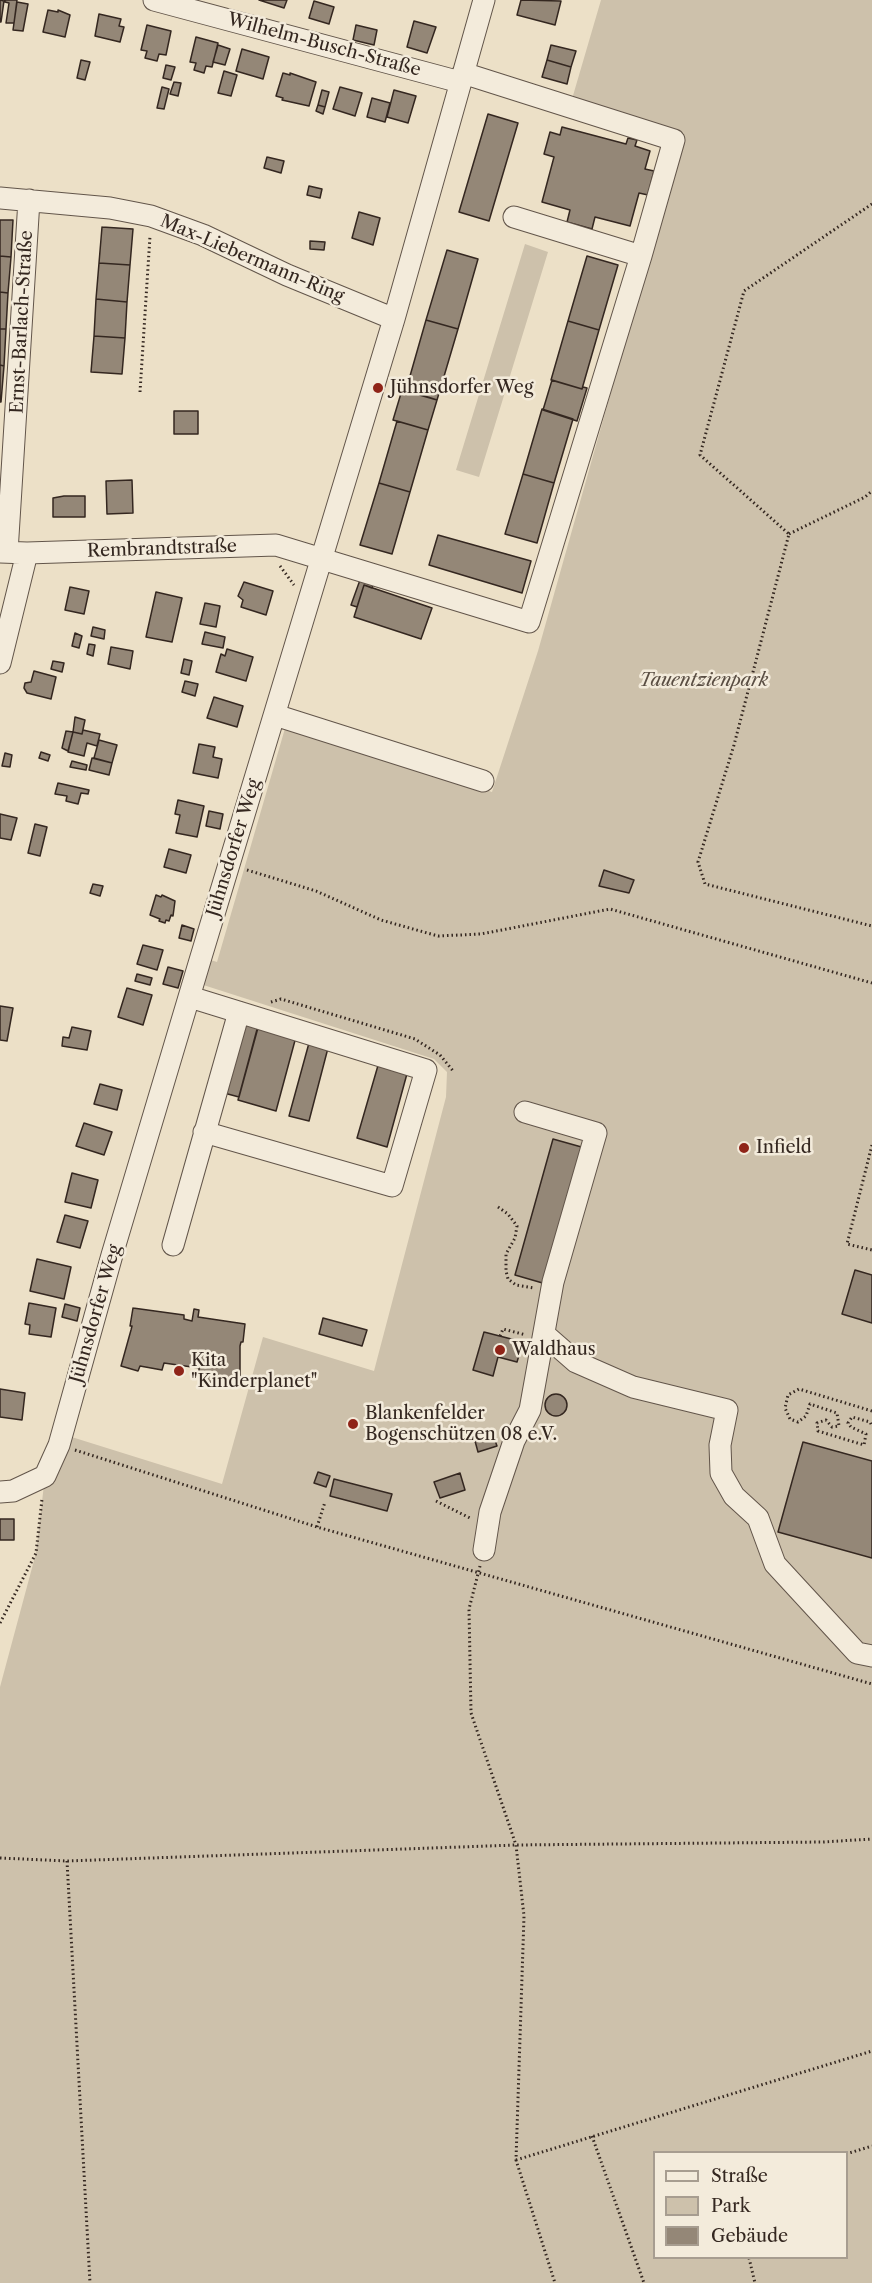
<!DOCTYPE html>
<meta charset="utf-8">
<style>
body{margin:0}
#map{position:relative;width:872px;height:2283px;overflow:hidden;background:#ece0c7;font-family:"Libre Caslon Text",serif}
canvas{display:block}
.legend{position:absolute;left:653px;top:2151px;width:195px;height:108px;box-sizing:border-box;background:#f3ebdb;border:2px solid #a79d90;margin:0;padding:8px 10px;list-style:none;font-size:18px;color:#342720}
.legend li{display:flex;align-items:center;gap:12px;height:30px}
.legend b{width:30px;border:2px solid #a79d90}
</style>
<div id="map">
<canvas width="872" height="2283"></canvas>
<ul class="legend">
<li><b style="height:8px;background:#f3ebdb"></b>Straße</li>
<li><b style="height:16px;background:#cdc1ab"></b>Park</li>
<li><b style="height:16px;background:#948777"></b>Gebäude</li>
</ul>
</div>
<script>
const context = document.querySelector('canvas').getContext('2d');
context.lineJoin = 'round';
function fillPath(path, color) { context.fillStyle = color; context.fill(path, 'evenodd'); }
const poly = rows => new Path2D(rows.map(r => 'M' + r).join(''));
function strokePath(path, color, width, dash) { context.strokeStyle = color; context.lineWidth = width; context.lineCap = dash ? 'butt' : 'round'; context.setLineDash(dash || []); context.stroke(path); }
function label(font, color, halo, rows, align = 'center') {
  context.font = font + ' "Libre Caslon Text",serif'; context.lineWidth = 5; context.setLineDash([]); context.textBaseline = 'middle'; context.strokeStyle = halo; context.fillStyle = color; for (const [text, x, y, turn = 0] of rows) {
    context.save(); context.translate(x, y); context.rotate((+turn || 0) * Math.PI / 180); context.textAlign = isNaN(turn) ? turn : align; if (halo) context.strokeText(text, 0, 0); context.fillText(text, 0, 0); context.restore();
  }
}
fillPath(poly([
 [601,0,872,0,872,2283,0,2283,0,1687,36,1553,45,1476,62,1434,222,1484,263,1337,374,1371,446,1097,447,1072,434,1059,194,982,201,957,217,962,286,725,492,792,538,651,684,133,572,99],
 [654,2152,846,2152,846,2258,654,2258],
 [525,244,548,252,479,477,456,470]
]), '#cdc1ab');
const building = poly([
 [0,0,4,1,1,22,0,22,0,0],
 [5,0,17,0,14,23,6,23,9,3,5,2,5,0],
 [259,0,287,0,284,8,259,0],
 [521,0,561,1,555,25,517,15,521,0],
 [314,1,334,7,329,24,309,18,314,1],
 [17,2,28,4,23,31,13,30,17,2],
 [48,10,58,12,58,10,70,15,65,37,43,32,48,10],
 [99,14,121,19,119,26,124,27,120,42,95,36,99,14],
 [414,21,436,27,427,53,407,47,414,21],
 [147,25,171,31,166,55,159,54,157,61,145,58,147,51,141,50,147,25],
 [356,25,377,30,374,45,353,40,356,25],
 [196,37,218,43,212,67,206,66,204,73,194,70,196,63,190,62,196,37],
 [218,45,230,49,225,65,213,62,218,45],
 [551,45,576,51,571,67,547,60,551,45],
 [242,49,269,57,263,79,236,71,242,49],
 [81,60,90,62,85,80,77,78,81,60],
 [547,60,571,67,567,84,542,77,547,60],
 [166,65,175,67,171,80,163,78,166,65],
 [224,71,237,75,231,96,218,93,224,71],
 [283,73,290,75,290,73,316,82,309,106,282,100,283,98,276,96,283,73],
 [174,82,181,83,178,96,170,94,174,82],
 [162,87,169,89,164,109,157,108,162,87],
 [340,87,362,93,355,116,333,109,340,87],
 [322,90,329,92,325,107,318,105,322,90],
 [394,90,416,96,408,123,387,117,394,90],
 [372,98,390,103,385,122,367,117,372,98],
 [318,105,325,107,323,114,316,111,318,105],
 [488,114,518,123,489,221,459,212,488,114],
 [562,127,626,144,628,138,637,140,635,146,650,151,645,169,654,171,648,195,639,193,630,226,595,217,592,229,567,222,570,210,542,202,554,157,544,154,550,132,560,135,562,127],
 [267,157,284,161,281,173,264,168,267,157],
 [309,186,322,189,320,198,307,195,309,186],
 [359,212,380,218,373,245,352,238,359,212],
 [0,220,13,220,11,257,0,256,0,220],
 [102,227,133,229,130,265,99,263,102,227],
 [310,241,325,242,324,250,310,249,310,241],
 [447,250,478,259,458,329,426,320,447,250],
 [0,256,11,257,8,293,0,292,0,256],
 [587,256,618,265,599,330,568,321,587,256],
 [99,263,130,265,127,302,96,299,99,263],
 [0,292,8,293,6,329,0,329,0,292],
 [96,299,127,302,125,338,94,336,96,299],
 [426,320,458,329,437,400,406,390,426,320],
 [568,321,599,330,582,389,551,380,568,321],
 [0,329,6,329,4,366,0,365,0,329],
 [94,336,125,338,122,374,91,372,94,336],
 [0,365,4,366,1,402,0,402,0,365],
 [552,380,582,389,583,387,587,388,577,421,543,410,552,380],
 [402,390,437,400,428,430,393,420,402,390],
 [542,409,573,419,554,483,523,474,542,409],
 [174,411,198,411,198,434,174,434,174,411],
 [397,421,428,430,410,492,379,483,397,421],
 [523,474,554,483,537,543,505,534,523,474],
 [132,480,133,513,107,514,106,481,132,480],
 [379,483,410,492,392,554,360,545,379,483],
 [64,496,85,496,85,517,53,517,53,498,64,496],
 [438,535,531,561,522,593,429,565,438,535],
 [360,580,373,585,372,588,364,585,357,607,351,605,360,580],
 [244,582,273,591,266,615,241,607,243,600,238,596,244,582],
 [364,585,432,608,421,639,354,617,364,585],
 [70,587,89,591,84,614,65,610,70,587],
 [156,592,182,598,172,642,146,637,156,592],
 [205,603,220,606,216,627,200,624,205,603],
 [93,627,105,630,104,639,91,636,93,627],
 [205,632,225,637,223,648,202,644,205,632],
 [75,633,82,636,79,648,72,646,75,633],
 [89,644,95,645,93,656,87,654,89,644],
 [111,647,133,651,130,669,108,664,111,647],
 [227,649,253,657,246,681,216,672,221,654,225,656,227,649],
 [184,659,192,661,189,675,181,673,184,659],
 [53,661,64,663,62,672,51,669,53,661],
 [34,671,56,677,51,699,27,693,24,688,25,683,31,682,34,671],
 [185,681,198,684,195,696,182,692,185,681],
 [214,697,243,706,237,727,207,718,214,697],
 [75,717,85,720,82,734,73,732,75,717],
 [83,730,100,734,97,746,87,743,84,756,68,752,73,732,82,734,83,730],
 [66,731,73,732,68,751,62,748,66,731],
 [99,740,117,745,112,763,94,758,99,740],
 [199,744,215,747,213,757,222,759,218,778,193,773,199,744],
 [41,752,50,755,48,761,39,758,41,752],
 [5,753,12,755,10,767,2,766,5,753],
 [92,758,112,763,109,775,89,770,92,758],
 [72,761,87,765,86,770,70,767,72,761],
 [58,783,89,790,88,794,81,793,78,804,66,801,67,796,55,794,58,783],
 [178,800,204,806,197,837,176,833,180,815,175,814,178,800],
 [209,811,223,814,220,829,206,826,209,811],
 [0,814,17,818,11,840,0,838,0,814],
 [35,824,47,827,40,856,28,853,35,824],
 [169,849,191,855,186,873,164,867,169,849],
 [604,870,634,880,629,893,599,886,604,870],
 [93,884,103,886,100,896,90,893,93,884],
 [156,895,161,897,162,895,175,901,173,916,171,915,169,921,166,920,165,923,159,921,160,919,150,915,156,895],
 [182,925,194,929,191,941,179,938,182,925],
 [143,945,163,950,157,970,137,964,143,945],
 [168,967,183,971,178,988,163,984,168,967],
 [137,974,152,978,150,985,135,981,137,974],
 [127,988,152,995,143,1025,118,1017,127,988],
 [0,1006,13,1008,7,1041,0,1040,0,1006],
 [244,1020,259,1024,239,1097,224,1093,244,1020],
 [259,1022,297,1033,276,1111,238,1100,259,1022],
 [72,1027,91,1031,87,1050,62,1046,63,1037,69,1038,72,1027],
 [309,1043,328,1048,309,1121,289,1116,309,1043],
 [379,1062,408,1070,387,1147,357,1138,379,1062],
 [100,1084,122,1090,117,1110,94,1104,100,1084],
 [84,1123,112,1132,104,1155,76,1146,84,1123],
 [553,1139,585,1148,546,1284,515,1275,553,1139],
 [72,1173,98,1180,91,1208,65,1202,72,1173],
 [65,1215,88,1221,80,1248,57,1242,65,1215],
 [37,1259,71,1267,64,1299,30,1291,37,1259],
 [855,1270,872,1275,872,1323,842,1314,855,1270],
 [29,1303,56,1308,51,1337,29,1334,30,1325,25,1324,29,1303],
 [65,1304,80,1308,77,1321,62,1317,65,1304],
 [133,1308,184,1315,184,1319,192,1321,194,1309,199,1310,198,1317,245,1324,243,1342,241,1342,240,1346,240,1378,217,1377,216,1383,199,1381,199,1368,164,1363,162,1370,140,1366,138,1371,121,1366,131,1330,132,1326,130,1326,133,1308],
 [323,1318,367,1330,362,1346,319,1334,323,1318],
 [484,1332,523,1342,517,1362,498,1357,493,1376,473,1370,484,1332],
 [0,1389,25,1393,22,1420,0,1417,0,1389],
 '545 1405a11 11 0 1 1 22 0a11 11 0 1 1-22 0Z',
 [493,1435,497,1446,478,1452,475,1441,493,1435],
 [803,1442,872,1461,872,1558,778,1532,803,1442],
 [318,1472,330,1476,326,1487,314,1483,318,1472],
 [460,1473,465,1490,440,1498,434,1482,460,1473],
 [334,1479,392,1494,387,1511,330,1496,334,1479],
 [0,1519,14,1519,14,1540,0,1540,0,1519]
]);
fillPath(building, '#948777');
strokePath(building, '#342720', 1.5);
const minor = poly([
 [154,0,460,82],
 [0,198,110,208,151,216,203,235,287,275,394,319],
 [514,217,641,256],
 [0,552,27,553,276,545,529,622,641,256,674,140,463,73],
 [7,552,29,200],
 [0,663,27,553],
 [275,715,483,781],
 [190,997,426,1070,392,1186,204,1132],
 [173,1245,239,1012],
 [544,1334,576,1362,633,1387,727,1410,720,1445,721,1473,734,1496,758,1518,775,1564,857,1653,872,1656],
 [0,1492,13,1491,45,1476,59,1445,112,1255,201,957,394,319,484,0],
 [484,1550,490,1512,514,1441,530,1410,553,1282,596,1133,525,1112]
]);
strokePath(minor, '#62554a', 23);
strokePath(poly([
 [872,204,744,291,700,455,789,534,734,745,698,862,705,884,872,926],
 [140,392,150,236],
 [789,534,865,497,872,491],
 [280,566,294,585],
 [247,870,316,891,381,920,438,936,481,934,610,909,872,983],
 [271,1002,281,999,415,1039,440,1055,454,1072],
 [872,1145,847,1244,872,1250],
 [498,1207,508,1214,517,1226,515,1238,506,1254,506,1271,508,1279,516,1285,534,1288],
 [500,1336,503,1329,526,1335],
 [872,1411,799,1389,788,1395,785,1408,790,1419,798,1422,806,1416,810,1404,837,1413,839,1426,832,1427,826,1420,817,1423,818,1431,864,1445,866,1434,851,1427,848,1423,852,1417,870,1422,872,1426],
 [75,1450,317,1527,872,1684],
 [436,1501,470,1518],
 [317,1527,325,1502],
 [480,1566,469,1609,471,1713,516,1845,524,1916,516,2160,555,2283],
 [0,1623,36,1553,42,1499],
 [0,1858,67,1861,516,1845,823,1842,872,1839],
 [67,1861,90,2283],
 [592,2136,644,2283],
 [846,2154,872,2146],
 [516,2160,872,2051],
 [749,2258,755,2283]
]), '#342720', 3, [1.5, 3]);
strokePath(minor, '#f3ebdb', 21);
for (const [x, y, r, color] of [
 [378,388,6,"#8f2418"],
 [744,1148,6,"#8f2418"],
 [500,1350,6,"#8f2418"],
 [179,1371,6,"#8f2418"],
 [353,1424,6,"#8f2418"]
]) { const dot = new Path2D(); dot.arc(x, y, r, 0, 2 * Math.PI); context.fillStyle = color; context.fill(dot); strokePath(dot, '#f3ebdb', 2); }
label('18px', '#342720', '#f3ebdb', [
 ["Wilhelm-Busch-Straße",324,45,15],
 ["Max-Liebermann-Ring",252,259,23],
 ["Ernst-Barlach-Straße",22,322,-87],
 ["Rembrandtstraße",162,549,-2],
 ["Jühnsdorfer Weg",234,848,-73],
 ["Jühnsdorfer Weg",96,1314,-74]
]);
label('18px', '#342720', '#f3ebdb', [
 ["Jühnsdorfer Weg",390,388],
 ["Infield",756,1148],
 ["Waldhaus",512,1350],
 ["Kita",191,1361],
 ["\"Kinderplanet\"",191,1382],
 ["Blankenfelder",365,1414],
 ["Bogenschützen 08 e.V.",365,1435]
], 'left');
label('italic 18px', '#5a4e43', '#f3ebdb', [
 ["Tauentzienpark",704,681]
]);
</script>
